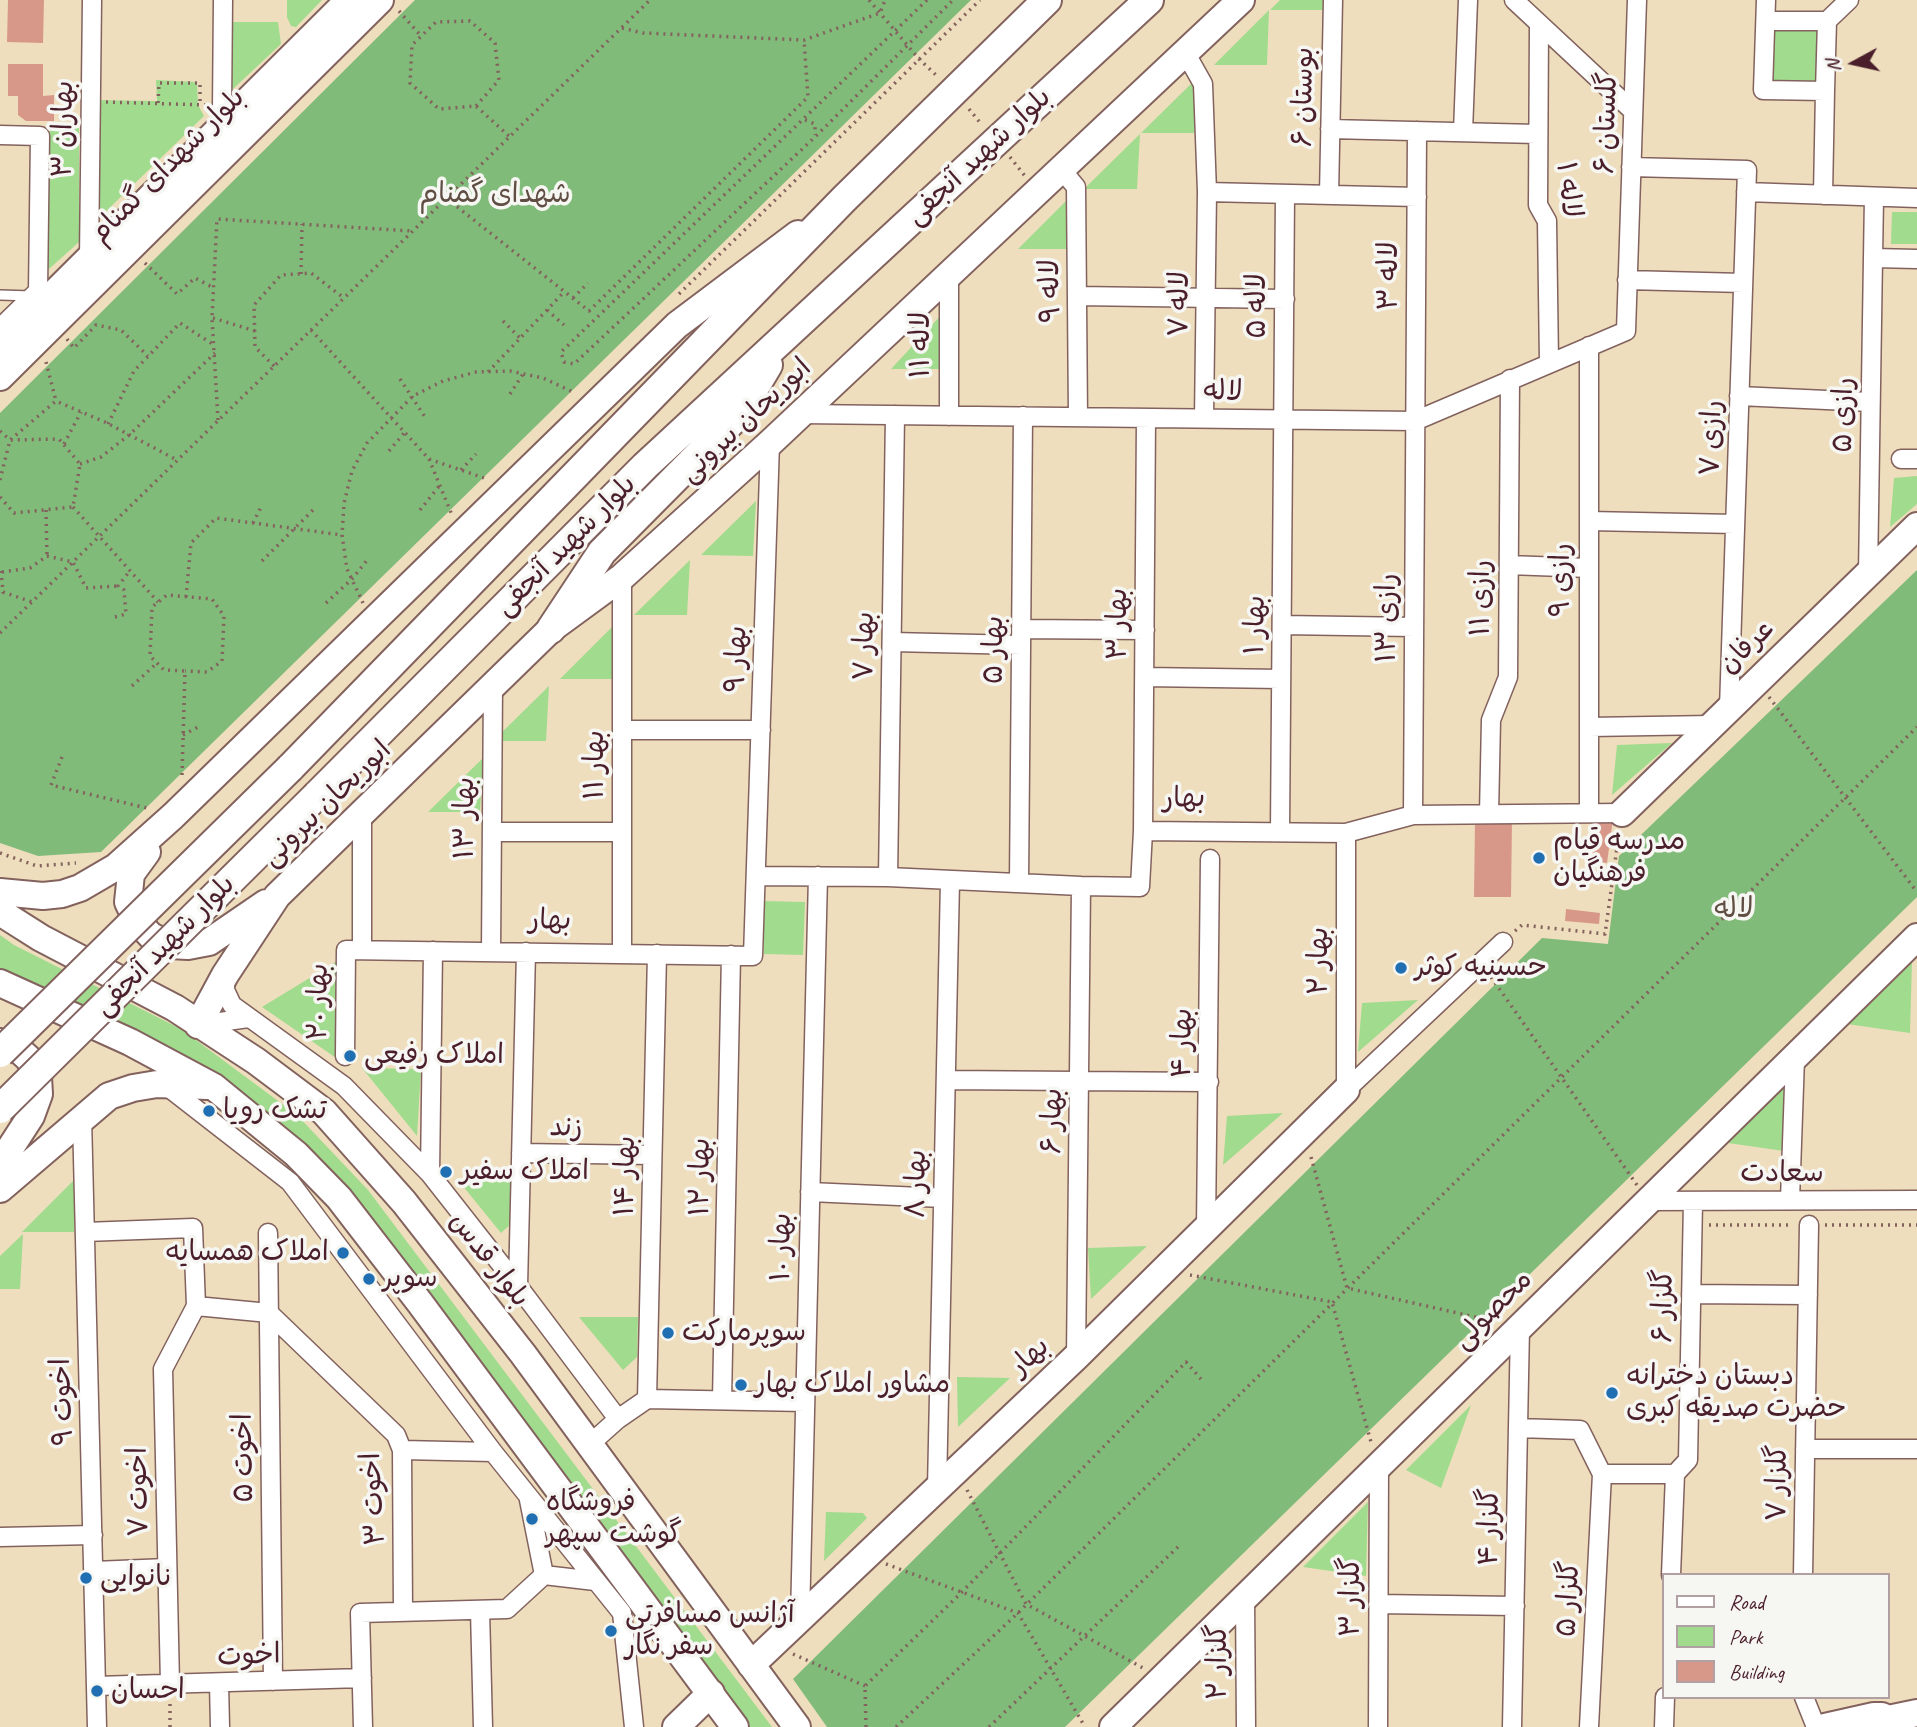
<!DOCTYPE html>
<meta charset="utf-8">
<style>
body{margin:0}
#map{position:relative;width:1917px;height:1727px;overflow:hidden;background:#eedebd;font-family:Caveat,sans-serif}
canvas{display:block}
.legend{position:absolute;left:1662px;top:1573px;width:228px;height:126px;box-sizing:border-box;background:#f6f6f2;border:2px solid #b1a0a2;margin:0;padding:9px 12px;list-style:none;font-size:21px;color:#4a1f2b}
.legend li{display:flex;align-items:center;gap:14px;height:35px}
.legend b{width:35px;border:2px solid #b1a0a2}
.north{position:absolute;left:1819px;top:28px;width:70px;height:70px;-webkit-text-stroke:5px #f6f6f2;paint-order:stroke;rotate:262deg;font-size:19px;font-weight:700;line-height:28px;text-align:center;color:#4a1f2b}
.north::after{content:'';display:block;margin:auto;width:24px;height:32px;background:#4a1f2b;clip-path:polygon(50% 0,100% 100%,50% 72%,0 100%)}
</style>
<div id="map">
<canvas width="1917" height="1727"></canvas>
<ul class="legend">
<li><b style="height:9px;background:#fff"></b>Road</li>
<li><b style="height:19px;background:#a1db8e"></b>Park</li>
<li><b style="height:19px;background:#d89889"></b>Building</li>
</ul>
<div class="north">N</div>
</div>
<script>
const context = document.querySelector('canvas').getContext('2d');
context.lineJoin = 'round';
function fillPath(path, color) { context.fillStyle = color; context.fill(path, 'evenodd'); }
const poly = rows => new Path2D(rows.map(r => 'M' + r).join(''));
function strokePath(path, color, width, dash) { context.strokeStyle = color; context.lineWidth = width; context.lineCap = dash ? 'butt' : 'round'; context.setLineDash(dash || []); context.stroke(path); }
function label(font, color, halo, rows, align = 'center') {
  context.font = font + ' Caveat,"Playpen Sans Arabic",sans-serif'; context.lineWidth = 7; context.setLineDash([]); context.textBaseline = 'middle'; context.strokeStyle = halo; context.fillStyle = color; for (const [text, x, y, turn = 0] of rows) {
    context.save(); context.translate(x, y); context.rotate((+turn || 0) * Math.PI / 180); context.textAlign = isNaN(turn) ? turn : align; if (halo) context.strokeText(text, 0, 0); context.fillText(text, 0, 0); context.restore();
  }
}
fillPath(poly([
 [287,0,322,0,296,27,291,26,287,17],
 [1280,0,1323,0,1323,10,1270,10],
 [1269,10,1267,65,1214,65],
 [1766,21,1827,21,1825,91,1763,90],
 [227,22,278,22,281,44,233,89,227,89],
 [1197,78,1194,133,1141,133],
 [156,80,197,82,198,105,204,116,92,225,93,100,157,101],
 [50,128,79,128,79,242,49,269,46,267],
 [1140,134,1137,189,1084,189],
 [1070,197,1071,249,1018,249],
 [1892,212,1917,212,1917,244,1891,244],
 [943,313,944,369,891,369],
 [1917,476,1917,504,1890,527,1894,478],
 [756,501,753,556,701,555],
 [690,560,687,615,634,615],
 [615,624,612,679,560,679],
 [549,686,546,741,493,741],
 [1672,743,1612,795,1617,745],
 [483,758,480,812,428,812],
 [764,901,805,902,803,955,764,954],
 [0,935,14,945,181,1029,297,1115,368,1190,772,1727,742,1727,268,1115,0,973],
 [339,960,339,1060,262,1007],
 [1912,960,1910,1033,1847,1024],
 [1418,1000,1358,1052,1362,1003],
 [362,1068,421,1069,417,1136],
 [1786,1078,1784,1151,1721,1142],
 [1283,1113,1223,1165,1227,1116],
 [77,1177,74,1232,22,1232],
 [458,1180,516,1180,515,1220,501,1233],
 [23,1234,20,1289,0,1289,0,1256],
 [1147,1246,1091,1299,1088,1248],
 [579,1317,638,1317,637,1357,623,1370],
 [957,1377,1010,1378,958,1427],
 [1471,1405,1441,1488,1406,1470],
 [1368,1502,1366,1576,1303,1567],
 [826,1512,863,1513,867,1518,824,1561]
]), '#a1db8e');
fillPath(poly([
 [415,0,971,0,101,852,38,856,0,843,0,413],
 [1917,570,1917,897,1065,1727,827,1727,793,1679,1542,938,1608,944,1619,856]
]), '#80bb79');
fillPath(poly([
 [8,0,44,0,43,43,7,42],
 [8,64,43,64,43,96,54,95,54,121,26,121,18,115,18,96,8,96],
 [1597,819,1613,819,1607,863,1592,861],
 [1475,821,1512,821,1511,897,1474,897],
 [1566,909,1600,913,1599,924,1565,921]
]), '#d89889');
const lane = poly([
 [0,295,32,296]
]);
const street = poly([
 [1514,0,1633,111],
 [1766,0,1763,90,1825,91,1827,21,1766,21],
 [1827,21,1849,0],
 [1539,24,1538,205,1547,221,1549,363],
 [1185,52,1203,84,1207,192,1204,418],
 [222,109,223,0],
 [1330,129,1537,134],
 [1463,132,1468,0],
 [0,135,40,136,38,291],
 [1631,167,1747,170,1729,708],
 [1061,169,1076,187,1078,417],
 [1207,192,1417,197],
 [1746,192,1917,198],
 [1329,195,1333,0],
 [1823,195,1825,91],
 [1874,197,1873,258,1917,259],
 [89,259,92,0],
 [949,275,949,416],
 [1627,280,1743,283],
 [1078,296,1285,299],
 [0,328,38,291],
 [1739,396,1870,402],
 [801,414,1415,421,1626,331,1637,0],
 [1901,459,1917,459],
 [1589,521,1735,524],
 [1509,565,1589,568],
 [1868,574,1873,258],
 [1282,625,1414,627],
 [1021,629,1145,630],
 [892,642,1021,645],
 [1145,677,1281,679],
 [1589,727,1712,725],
 [622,730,761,730],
 [1589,813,1589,346],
 [1489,814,1491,720,1508,677,1510,379],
 [1413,815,1417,131],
 [1143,831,1146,418],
 [1280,831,1285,194],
 [493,832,622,832],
 [756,876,888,877,1081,886,1140,887,1143,831,1346,833,1413,815,1622,813],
 [888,877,895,415],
 [1019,883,1023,416],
 [362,950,362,813],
 [491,952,493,685],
 [622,954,622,577],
 [225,975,225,990,232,1005,344,1086,430,1174,518,1286,618,1419],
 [199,1025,248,1018],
 [345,1056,346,950,753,956,770,443],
 [946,1080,1209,1082],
 [164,1084,290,1182,493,1452,622,1613,634,1727],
 [1346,1090,1346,833],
 [1346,1090,1503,942],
 [82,1117,97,1727],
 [521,1153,652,1155],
 [430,1174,433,951],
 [810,1192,943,1198],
 [1790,1200,1795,1058],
 [1648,1201,1917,1200],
 [1206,1228,1210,859],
 [85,1232,193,1228,196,1306,269,1313,396,1435,402,1450,403,1612],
 [268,1233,273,1681],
 [518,1286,526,952],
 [1691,1294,1808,1295],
 [1076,1357,1081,886],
 [647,1399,657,954],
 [647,1399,805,1402],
 [722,1400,731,955],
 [1518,1428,1580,1430,1602,1474,1589,1727],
 [590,1444,618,1419,647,1399],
 [1805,1449,1917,1449],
 [402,1450,493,1452],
 [1602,1474,1675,1474],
 [937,1488,950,881],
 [529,1500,544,1575],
 [0,1537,93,1535],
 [94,1571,167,1568],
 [1671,1575,1675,1474,1688,1460,1693,1201],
 [1803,1575,1809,1225],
 [1245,1597,1246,1727],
 [1378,1604,1515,1606],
 [480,1610,483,1727],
 [800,1618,818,876],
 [219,1683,220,1727],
 [170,1684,163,1369,196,1306],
 [96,1686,362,1678],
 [1804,1697,1816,1727],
 [363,1727,360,1613,507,1609,544,1575,595,1581],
 [1378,1727,1379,1467],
 [1512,1727,1520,1327],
 [1664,1727,1665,1697]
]);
const secondary = poly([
 [0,347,349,0],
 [0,377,380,0],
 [1622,813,1917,526],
 [147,852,131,874,128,902,137,921,151,936,169,945,188,946,209,942,266,903],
 [0,892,43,896,62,894,80,888,116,867,173,816,677,325,798,234],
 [0,912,41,938,175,1008,256,1061,324,1112,404,1202,523,1354,797,1727],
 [0,983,130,1042,214,1087,296,1154,339,1198,420,1303,735,1727],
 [198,1025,225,975,277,896,551,629,622,577,770,443,1241,0],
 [0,1042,17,1048,29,1059,38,1077,39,1094,31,1116,0,1164],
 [0,1189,109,1096,133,1088,157,1084,207,1086],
 [751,1665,1076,1357,1346,1090],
 [1888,1719,1917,1713],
 [676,1727,711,1693],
 [1113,1727,1917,937],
 [1825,1727,1874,1716,1882,1716,1889,1720,1893,1727]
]);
const primary = poly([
 [551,629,602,552,738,415,768,365],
 [290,768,844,199,1047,0],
 [317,795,645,466,1149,0]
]);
strokePath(lane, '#83625e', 12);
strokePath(street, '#83625e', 21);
strokePath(secondary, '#83625e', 30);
strokePath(primary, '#83625e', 32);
strokePath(poly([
 [869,0,919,59,937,76],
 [927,0,561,352,564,362,574,364,815,137,953,0],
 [399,11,421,36],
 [622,28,643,33,804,40,880,13,885,0],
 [106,102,207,105],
 [158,103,159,83,200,83,200,103],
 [476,106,499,80,495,43,470,21,436,22,412,45,410,83,439,109,476,106,510,137],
 [969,109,982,125],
 [805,120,815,124,815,135],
 [1010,157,1025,176],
 [446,198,589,311,808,97,804,40],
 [145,263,177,294,195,278,214,288],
 [301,274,302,224],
 [679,294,980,0],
 [573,298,588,283],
 [547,310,564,325],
 [213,318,255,331],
 [503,321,520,338],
 [311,330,429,459,487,479],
 [67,339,74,348,96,325,121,330,148,356],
 [46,362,56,401],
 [274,366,255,347,254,305,281,275,311,273,344,298],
 [488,372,564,292],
 [400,379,425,417],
 [510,394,523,374],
 [218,420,212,318,217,219,412,231],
 [108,424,134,371,180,323,214,345],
 [0,431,10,440,56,401,105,422,177,460],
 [64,444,81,412],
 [389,451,405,432],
 [429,459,452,515],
 [80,464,101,457,129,435,215,353],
 [461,470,476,454],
 [0,480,10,440,59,439,80,464,73,507],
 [0,497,14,513,73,507],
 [73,507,158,602],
 [46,510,47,556],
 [420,510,440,485],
 [253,523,262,505],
 [262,561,314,509],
 [1,571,3,592,32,602],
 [2,572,30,568,47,556,73,562,86,588,118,586],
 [186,597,191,543,216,518,342,535],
 [326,603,352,579,368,559],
 [363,603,347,569,342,535,344,503,352,471,367,443,413,396,443,381,476,372,510,371,543,378,575,393],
 [115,617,126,614,124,590,118,586,129,572],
 [0,633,650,0],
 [132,686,157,663],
 [1769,697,1917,892],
 [183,735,198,727],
 [62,757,51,785,151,809],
 [182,775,185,671,164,670,150,656,152,607,167,595,212,599,224,616,222,661,207,672,185,671],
 [0,853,37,866,76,863],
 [1515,931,1522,925,1605,934,1619,833],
 [1491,977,1637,1185],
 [1311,1157,1347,1288,1493,1321],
 [1709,1225,1792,1225],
 [1825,1225,1917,1225],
 [1190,1275,1332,1302,1371,1442],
 [967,1490,1026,1604,1143,1668],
 [886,1564,1018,1613,1085,1727],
 [793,1654,865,1686],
 [170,1727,170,1701],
 [866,1727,865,1686,962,1592,1186,1362,1201,1379],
 [896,1727,1018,1613,1917,727],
 [989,1727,1179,1546]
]), '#83625e', 3.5, [2, 5]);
strokePath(lane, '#fff', 9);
strokePath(street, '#fff', 18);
strokePath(secondary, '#fff', 26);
strokePath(primary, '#fff', 28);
const primaryBridge = poly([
 [0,1053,290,768],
 [0,1109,317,795]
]);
strokePath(primaryBridge, '#83625e', 32, []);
strokePath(primaryBridge, '#fff', 28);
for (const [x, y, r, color] of [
 [1539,858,7,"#1f6fb2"],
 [1401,968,7,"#1f6fb2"],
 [350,1056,7,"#1f6fb2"],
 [209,1111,7,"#1f6fb2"],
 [446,1172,7,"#1f6fb2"],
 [343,1253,7,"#1f6fb2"],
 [369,1279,7,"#1f6fb2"],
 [668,1333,7,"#1f6fb2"],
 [741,1385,7,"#1f6fb2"],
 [1612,1393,7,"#1f6fb2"],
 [532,1519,7,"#1f6fb2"],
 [86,1578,7,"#1f6fb2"],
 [611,1631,7,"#1f6fb2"],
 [97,1691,7,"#1f6fb2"]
]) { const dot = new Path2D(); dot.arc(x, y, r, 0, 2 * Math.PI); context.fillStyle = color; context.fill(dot); strokePath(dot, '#f6f6f2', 2.5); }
label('28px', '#4a1f2b', '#f6f6f2', [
 ["بوستان ۶",1304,97,-89],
 ["گلستان ۶",1607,123,-88],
 ["بهاران ۳",64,129,-89],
 ["بلوار شهید آنجفی",979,157,-43],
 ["بلوار شهدای گمنام",168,166,-45],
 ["لاله ۱",1568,190,83],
 ["لاله ۳",1390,276,-90],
 ["لاله ۹",1051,291,-91],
 ["لاله ۷",1180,304,-89],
 ["لاله ۵",1258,306,-90],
 ["لاله ۱۱",922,345,-90],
 ["لاله",1223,392,1],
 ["رازی ۵",1844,415,-89],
 ["ابوریحان بیرونی",746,421,-43],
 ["رازی ۷",1712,438,-88],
 ["بلوار شهید آنجفی",566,546,-45],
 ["رازی ۹",1562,580,-90],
 ["رازی ۱۱",1482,598,-90],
 ["رازی ۱۳",1388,618,-90],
 ["بهار ۳",1119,624,-90],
 ["بهار ۱",1256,625,-89],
 ["بهار ۷",865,646,-89],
 ["عرفان",1747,647,-44],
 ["بهار ۵",995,650,-90],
 ["بهار ۹",737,659,-88],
 ["بهار ۱۱",596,765,-90],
 ["بهار",1184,799,-1],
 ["ابوریحان بیرونی",327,804,-44],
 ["بهار ۱۳",466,818,-90],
 ["بهار",550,921,1],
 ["بلوار شهید آنجفی",165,946,-45],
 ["بهار ۲",1320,961,-90],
 ["بهار ۲۰",319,1002,-89],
 ["بهار ۴",1183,1043,-89],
 ["بهار ۶",1053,1121,-89],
 ["زند",566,1128,1],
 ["سعادت",1782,1174],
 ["بهار ۱۴",626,1176,-89],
 ["بهار ۱۲",701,1177,-89],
 ["بهار ۸",917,1184,-89],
 ["بهار ۱۰",782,1247,-89],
 ["بلوار قدس",489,1260,52],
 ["گلزار ۶",1664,1306,-89],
 ["محصولی",1493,1310,-45],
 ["بهار",1030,1357,-43],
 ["اخوت ۹",63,1402,-92],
 ["اخوت ۵",244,1458,-91],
 ["گلزار ۷",1778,1483,-89],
 ["اخوت ۷",139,1492,-91],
 ["اخوت ۳",374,1499,-93],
 ["گلزار ۴",1490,1527,-89],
 ["گلزار ۳",1352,1597,-90],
 ["گلزار ۵",1569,1599,-87],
 ["اخوت",249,1656,-2],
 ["گلزار ۲",1219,1662,-90]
]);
label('28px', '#604e44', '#f6f6f2', [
 ["شهدای گمنام",495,195],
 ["لاله",1734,910]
]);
label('28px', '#4a1f2b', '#f6f6f2', [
 ["مدرسه قیام",1553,842],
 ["فرهنگیان",1553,874],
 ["حسینیه کوثر",1415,968],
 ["املاک رفیعی",364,1056],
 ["تشک رویا",223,1111],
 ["املاک سفیر",460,1172],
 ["املاک همسایه",329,1253,"right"],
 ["سوپر",383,1279],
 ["سوپرمارکت",682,1333],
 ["دبستان دخترانه",1626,1377],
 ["حضرت صدیقه کبری",1626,1409],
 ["مشاور املاک بهار",755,1385],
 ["فروشگاه",546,1503],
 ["گوشت سپهر",546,1535],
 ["نانوایی",100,1578],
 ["آژانس مسافرتی",625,1615],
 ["سفر نگار",625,1647],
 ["احسان",111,1691]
], 'left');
</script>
